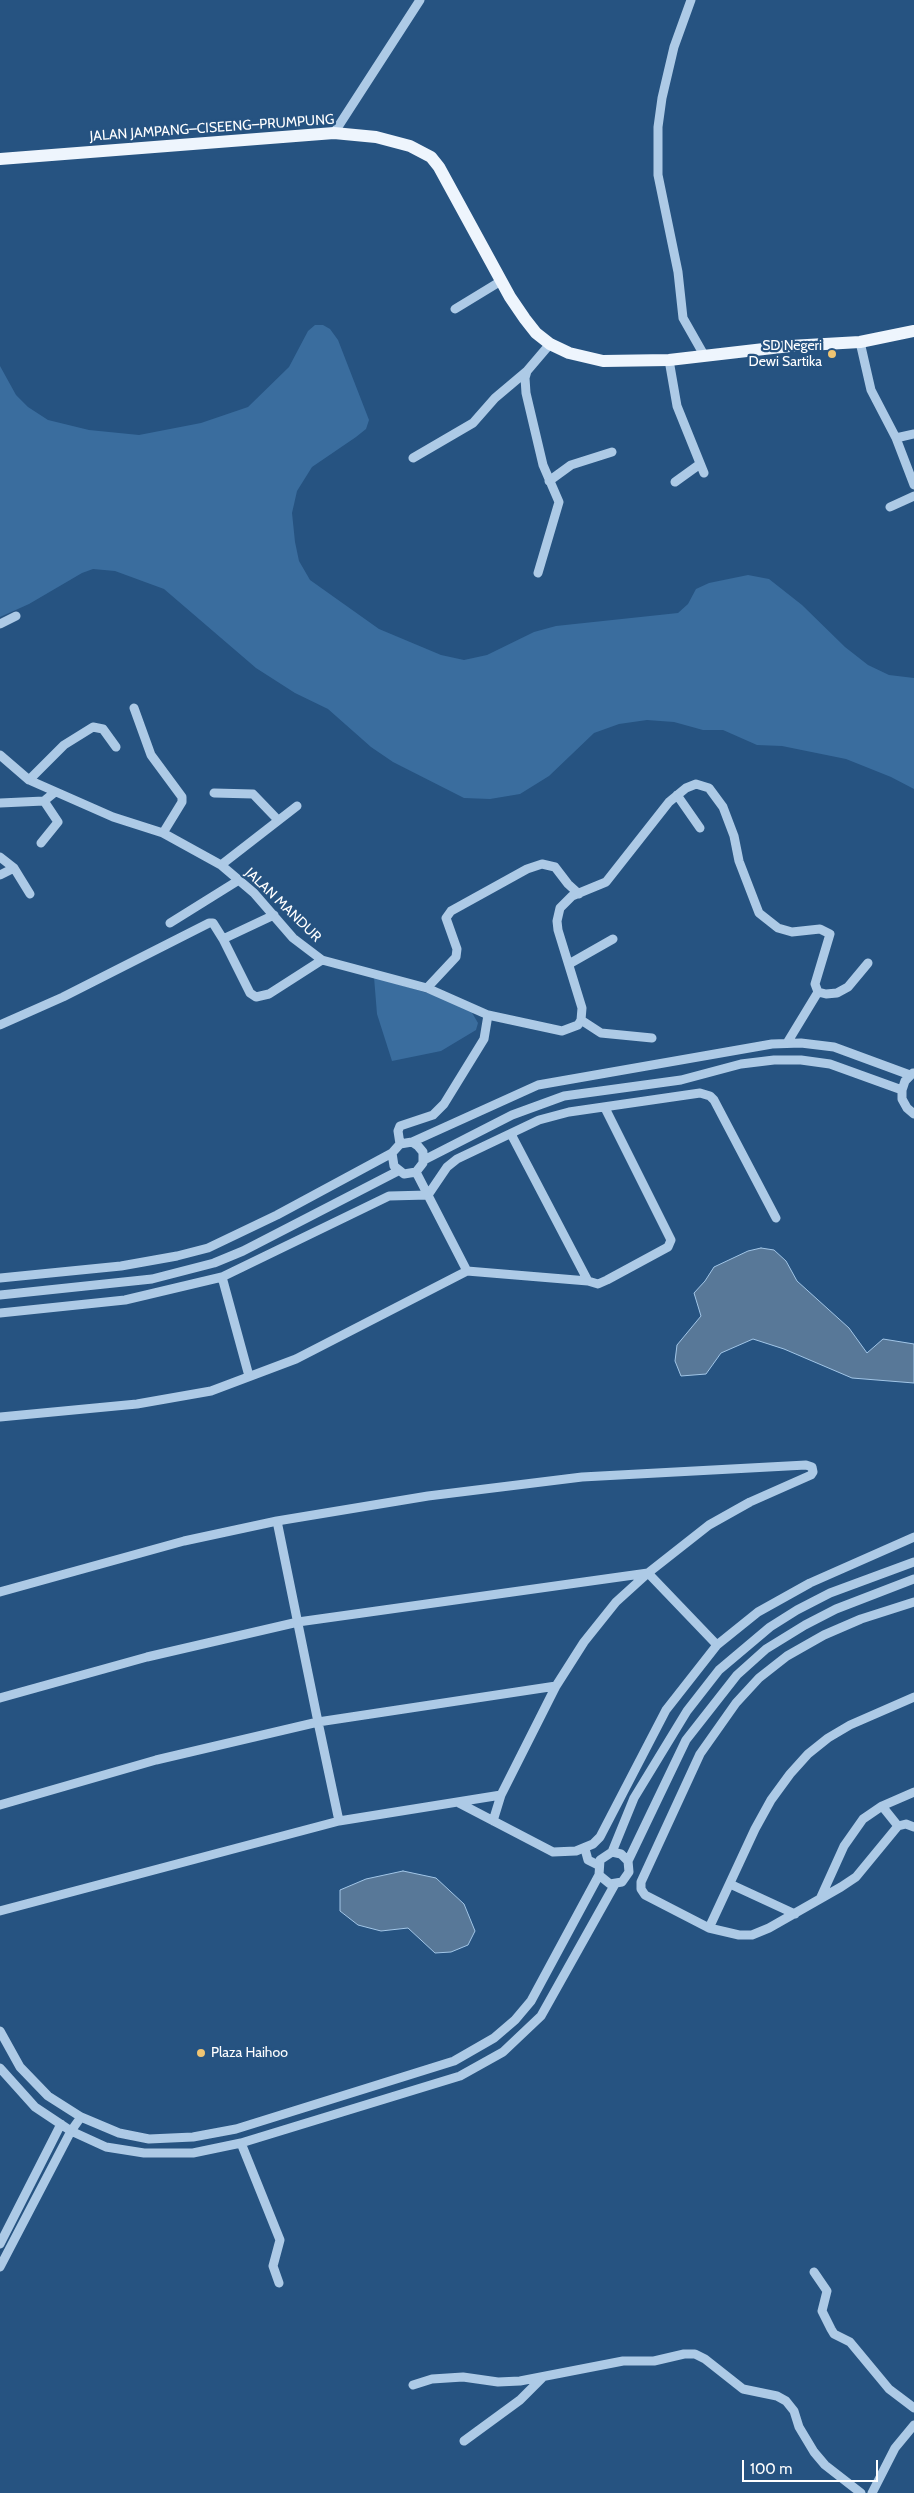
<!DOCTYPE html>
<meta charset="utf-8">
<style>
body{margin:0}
#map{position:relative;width:914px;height:2493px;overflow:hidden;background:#265381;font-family:Cabin,sans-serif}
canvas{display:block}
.scale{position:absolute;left:742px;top:2460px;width:136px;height:22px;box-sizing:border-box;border:2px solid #fff;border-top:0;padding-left:6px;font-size:15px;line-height:18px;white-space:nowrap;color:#fff;-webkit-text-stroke:4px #265381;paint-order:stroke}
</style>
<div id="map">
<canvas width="914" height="2493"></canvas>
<div class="scale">100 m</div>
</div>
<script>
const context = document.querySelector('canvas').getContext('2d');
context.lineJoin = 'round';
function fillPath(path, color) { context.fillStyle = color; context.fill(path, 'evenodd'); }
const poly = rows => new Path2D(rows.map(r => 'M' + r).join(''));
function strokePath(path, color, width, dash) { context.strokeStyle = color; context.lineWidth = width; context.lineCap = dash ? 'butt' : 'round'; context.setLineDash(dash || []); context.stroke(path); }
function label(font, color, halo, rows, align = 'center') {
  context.font = font + ' Cabin,sans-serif'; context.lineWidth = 4.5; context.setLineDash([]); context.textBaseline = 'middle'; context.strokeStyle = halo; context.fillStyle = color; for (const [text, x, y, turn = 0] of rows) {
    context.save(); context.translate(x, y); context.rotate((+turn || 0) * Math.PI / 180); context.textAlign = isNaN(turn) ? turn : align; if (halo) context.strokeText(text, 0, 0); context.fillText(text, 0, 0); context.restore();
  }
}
fillPath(poly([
 [315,325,323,325,330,329,338,340,369,420,366,429,356,437,312,467,297,491,292,513,295,542,299,561,310,580,379,629,441,655,464,660,487,655,534,632,556,626,678,613,688,604,696,589,709,583,748,575,769,579,802,605,845,647,868,665,889,675,914,678,914,789,891,777,846,759,782,746,757,745,723,730,703,730,674,722,647,720,619,724,594,733,549,776,520,794,490,799,464,798,393,762,371,747,328,709,295,693,256,668,164,589,115,571,93,569,82,573,29,604,0,617,0,366,16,395,28,407,48,420,89,430,139,435,201,423,248,407,289,367,308,331],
 [374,977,444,998,471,1011,478,1023,476,1030,441,1051,392,1061,377,1014]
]), '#3a6d9e');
const water = poly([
 [761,1248,774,1250,786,1261,797,1281,849,1328,867,1353,883,1339,914,1344,914,1383,852,1378,784,1349,753,1339,721,1353,706,1374,681,1376,675,1361,677,1345,701,1316,694,1293,705,1281,714,1267,748,1251,761,1248],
 [403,1871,436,1878,464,1904,475,1931,468,1945,451,1952,435,1953,408,1928,381,1931,358,1925,340,1911,340,1890,366,1879,403,1871]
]);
fillPath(water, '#587898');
strokePath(water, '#a2c6e7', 1);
strokePath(poly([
 [691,0,674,47,662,98,658,127,658,175,678,272,683,318,704,355],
 [334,133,420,0],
 [455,309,501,281],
 [860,342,871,390,896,438,914,485],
 [669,360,677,406,704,473],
 [896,438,914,434],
 [413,458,473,423,495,398,527,371],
 [549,481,571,465,612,452],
 [675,482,700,464],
 [890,507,914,496],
 [538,573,559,502,543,465,526,393,525,378,527,371,550,344],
 [0,624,16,616],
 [134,708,151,755,182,797,182,802,163,833],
 [0,755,29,780,113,817,163,833,221,865,254,893,293,938,322,960,427,988,488,1015,484,1039,444,1104,433,1115,400,1126,398,1131,400,1144],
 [29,780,64,745,93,727,103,729,116,747],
 [214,793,253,794,278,820],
 [677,795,700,828],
 [0,803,44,801,55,792],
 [41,843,58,822,44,801],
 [0,857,14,868,30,894],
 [221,865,297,806],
 [0,875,14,868],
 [170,923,239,880],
 [223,939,274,915],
 [569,964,613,939],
 [427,988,456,957,457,949,446,918,451,911,527,869,542,864,555,867,568,884,579,894],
 [488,1015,562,1031,578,1025,581,1020,582,1008,558,930,557,921,560,908,572,896,606,882,669,802,686,788,696,784,709,788,723,807,734,836,739,861,759,913,778,928,792,932,820,929,830,934,815,984,818,992,826,994,837,993,848,987,868,963],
 [581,1020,601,1033,652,1038],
 [0,1025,63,997,209,923,213,923,223,939,250,993,256,997,269,994,322,960],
 [787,1043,818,992],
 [913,1073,905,1081,902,1090,902,1099,907,1108,914,1114],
 [511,1134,588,1281],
 [412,1142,538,1085,772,1044,801,1043,834,1047,910,1075],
 [424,1160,512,1115,564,1096,681,1080,741,1064,774,1060,801,1060,830,1064,902,1090],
 [416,1172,467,1271],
 [222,1277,389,1196,428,1195,447,1167,457,1159,539,1120,569,1112,700,1093,710,1096,714,1100,776,1218],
 [0,1278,121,1266,177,1256,208,1248,277,1215,392,1153,400,1144,412,1142,418,1146,423,1152,423,1163,416,1172,404,1174,394,1166,392,1153],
 [0,1295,152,1279,214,1263,243,1251,398,1171],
 [0,1313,125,1300,222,1277,249,1376],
 [0,1417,137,1404,211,1391,296,1359,467,1271,588,1281,598,1284,607,1280,668,1247,671,1240,605,1108],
 [0,1592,184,1541,277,1521,428,1496,582,1477,806,1465,812,1467,813,1472,811,1475,750,1502,709,1525,648,1573,717,1645,666,1710,600,1837,593,1844,576,1851,553,1852,459,1803],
 [914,1602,861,1619,824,1635,787,1656,759,1678,736,1703,700,1754,641,1882,641,1889,645,1895,709,1928,739,1935,752,1935,769,1928,841,1887,856,1877,898,1826,906,1824,914,1827],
 [717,1645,758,1612,810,1583,914,1537],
 [0,1698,147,1657,298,1622,648,1573,616,1602,584,1642,556,1686,501,1795,339,1821,0,1911],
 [0,1805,156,1760,318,1722,277,1521],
 [882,1806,898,1826],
 [339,1821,318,1722,556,1686],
 [493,1821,501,1795],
 [585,1849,588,1860,598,1865],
 [612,1852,634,1798,687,1711,719,1670,770,1627,797,1610,830,1593,914,1562],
 [628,1861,686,1740,737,1675,766,1649,805,1625,836,1609,914,1579],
 [730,1884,795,1914],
 [820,1899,844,1846,863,1819,882,1806,914,1792],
 [709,1928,755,1829,771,1800,790,1774,808,1754,828,1738,850,1725,914,1697],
 [0,2031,20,2067,48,2096,81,2117,119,2133,149,2139,193,2137,236,2129,454,2061,494,2038,515,2020,531,2001,599,1875,600,1860,612,1852,621,1854,628,1861,629,1872,622,1882,610,1884,599,1875],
 [0,2068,35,2107,71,2131,106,2147,144,2153,193,2153,241,2143,460,2076,503,2052,541,2016,615,1884],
 [241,2143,280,2240,273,2266,279,2283],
 [0,2244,61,2124],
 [0,2267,71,2131,81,2117],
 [814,2272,827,2291,822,2311,831,2329,834,2334,850,2342,889,2389,914,2408],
 [413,2385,432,2379,463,2377,498,2382,520,2381,623,2361,654,2361,684,2354,695,2354,705,2359,743,2389,777,2396,786,2401,794,2411,799,2427,814,2452,825,2465,861,2493],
 [464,2441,520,2400,542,2378],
 [872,2493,895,2448,914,2425]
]), '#adcae6', 9);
strokePath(poly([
 [0,159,334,133,376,137,410,146,431,157,439,167,510,297,525,319,536,333,550,344,569,353,603,361,669,360,790,346,860,342,914,331]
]), '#eef5fd', 12);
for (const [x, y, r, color] of [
 [832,354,5,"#efc472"],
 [201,2053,5,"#efc472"]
]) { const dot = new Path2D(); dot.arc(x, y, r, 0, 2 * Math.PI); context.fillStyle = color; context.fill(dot); strokePath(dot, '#265381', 2); }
label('14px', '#fff', '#265381', [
 ["JALAN JAMPANG–CISEENG–PRUMPUNG",212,128,-4],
 ["JALAN MANDUR",283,905,44]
]);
label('14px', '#fff', '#265381', [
 ["SD Negeri",822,346],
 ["Dewi Sartika",822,362],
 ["Plaza Haihoo",211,2053,"left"]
], 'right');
</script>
